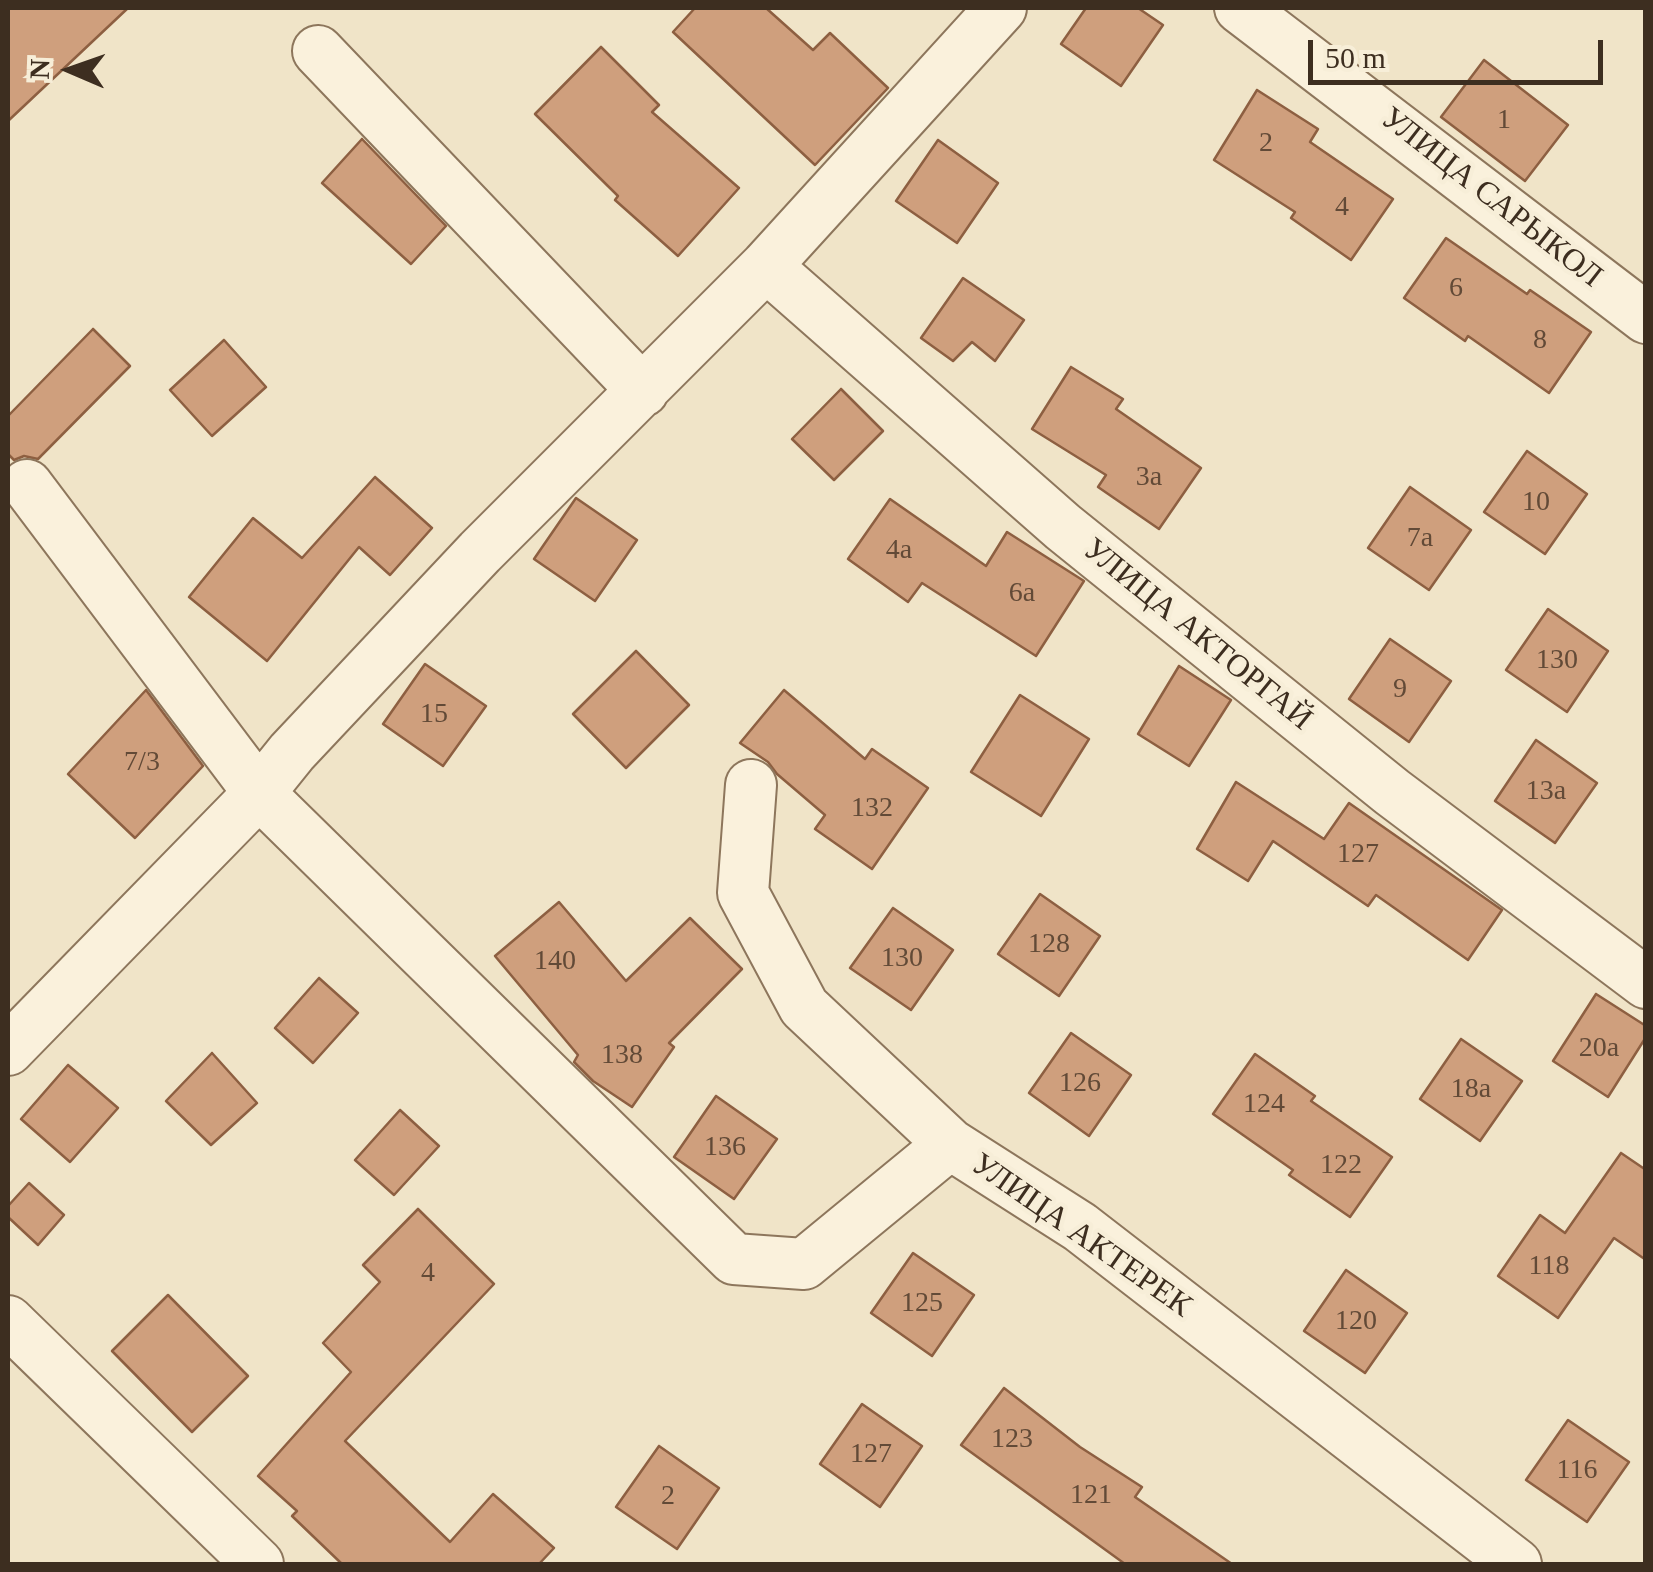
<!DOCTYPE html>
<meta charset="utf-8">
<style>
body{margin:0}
#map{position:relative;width:1653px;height:1572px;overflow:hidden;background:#f0e4c8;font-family:Georgia,serif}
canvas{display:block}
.frame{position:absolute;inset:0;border:10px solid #3d2e20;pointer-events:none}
.north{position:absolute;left:20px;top:20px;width:100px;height:100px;-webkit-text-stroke:8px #f7eed8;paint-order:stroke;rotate:272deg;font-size:28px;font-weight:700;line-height:40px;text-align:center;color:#3d2e20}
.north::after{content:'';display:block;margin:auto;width:35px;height:45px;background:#3d2e20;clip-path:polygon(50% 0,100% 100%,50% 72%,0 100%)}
.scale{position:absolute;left:1308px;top:40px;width:295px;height:45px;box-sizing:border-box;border:5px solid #3d2e20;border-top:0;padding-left:12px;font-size:30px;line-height:35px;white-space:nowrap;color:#3d2e20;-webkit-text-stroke:8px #f7eed8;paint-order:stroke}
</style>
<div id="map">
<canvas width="1653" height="1572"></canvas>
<div class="frame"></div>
<div class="north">N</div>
<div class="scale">50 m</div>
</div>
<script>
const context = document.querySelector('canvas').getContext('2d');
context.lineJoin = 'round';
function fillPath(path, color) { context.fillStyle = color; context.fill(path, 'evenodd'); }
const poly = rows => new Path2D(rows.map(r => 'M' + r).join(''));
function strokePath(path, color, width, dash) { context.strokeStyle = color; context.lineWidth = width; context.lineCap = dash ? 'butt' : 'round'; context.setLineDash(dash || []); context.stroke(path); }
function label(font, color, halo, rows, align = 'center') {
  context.font = font + ' Georgia,serif'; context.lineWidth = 9; context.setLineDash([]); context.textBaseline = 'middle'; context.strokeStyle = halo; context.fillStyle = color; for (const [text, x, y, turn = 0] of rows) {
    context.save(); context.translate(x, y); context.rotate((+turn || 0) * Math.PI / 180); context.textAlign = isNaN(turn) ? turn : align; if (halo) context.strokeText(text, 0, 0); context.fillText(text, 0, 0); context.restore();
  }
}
const building = poly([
 [8,8,128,8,8,121,8,8],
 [695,8,766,8,813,50,830,33,888,88,815,165,673,32,695,8],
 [1086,8,1138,8,1163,25,1121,86,1061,44,1086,8],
 [601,47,659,105,652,112,739,188,678,256,615,200,618,196,535,114,601,47],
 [1484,60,1568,125,1525,181,1441,117,1484,60],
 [1257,90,1318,129,1310,142,1393,199,1351,260,1291,218,1295,212,1214,160,1257,90],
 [362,139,446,226,411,264,322,183,362,139],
 [938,140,998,183,957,243,896,201,938,140],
 [1446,238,1527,294,1530,290,1591,332,1549,393,1468,336,1465,341,1404,298,1446,238],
 [963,278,1024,320,995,361,972,342,953,361,921,338,963,278],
 [93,329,130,366,38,459,24,456,14,460,8,454,8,416,93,329],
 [224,340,266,387,212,436,170,390,224,340],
 [1071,367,1123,399,1116,409,1201,468,1159,529,1098,487,1106,475,1032,429,1071,367],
 [841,389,883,431,834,480,792,439,841,389],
 [1527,451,1587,494,1545,554,1484,512,1527,451],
 [375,477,432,528,390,575,359,547,267,661,189,597,253,518,302,558,375,477],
 [1410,487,1471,530,1429,590,1368,548,1410,487],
 [576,498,637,540,595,601,534,559,576,498],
 [890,499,986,566,1007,532,1084,581,1036,656,922,583,908,602,848,559,890,499],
 [1548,609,1608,651,1567,712,1506,670,1548,609],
 [1390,639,1451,681,1409,742,1349,699,1390,639],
 [636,651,689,705,626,768,573,714,636,651],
 [425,664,486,706,443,766,383,724,425,664],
 [1179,666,1231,700,1189,766,1138,734,1179,666],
 [146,690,203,766,135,838,68,774,146,690],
 [784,690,865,759,872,749,928,788,872,869,815,829,825,815,777,774,768,762,740,743,784,690],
 [1020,695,1089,739,1041,816,971,772,1020,695],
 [1536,740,1597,783,1555,843,1495,801,1536,740],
 [1236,782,1324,839,1349,803,1502,910,1468,960,1376,895,1368,906,1273,841,1248,881,1197,849,1236,782],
 [1040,894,1100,936,1059,996,998,954,1040,894],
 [559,902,626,981,690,918,742,969,669,1043,674,1047,632,1107,593,1081,574,1062,578,1055,495,956,559,902],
 [893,908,953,950,911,1010,850,968,893,908],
 [319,978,358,1013,313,1063,275,1028,319,978],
 [1596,994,1646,1026,1646,1037,1608,1097,1553,1061,1596,994],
 [1071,1033,1131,1075,1089,1136,1029,1093,1071,1033],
 [1461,1039,1522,1081,1480,1141,1420,1099,1461,1039],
 [212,1053,257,1103,211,1145,166,1101,212,1053],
 [1255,1054,1315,1096,1311,1101,1392,1157,1350,1217,1289,1175,1293,1170,1213,1114,1255,1054],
 [68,1065,118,1108,70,1162,21,1119,68,1065],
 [716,1096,777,1139,734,1199,674,1157,716,1096],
 [400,1110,439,1146,394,1195,355,1160,400,1110],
 [1621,1153,1646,1170,1646,1260,1614,1238,1558,1318,1498,1276,1540,1215,1565,1233,1621,1153],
 [29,1183,64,1215,38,1245,8,1217,8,1206,29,1183],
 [418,1209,494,1284,345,1441,450,1542,493,1494,554,1548,539,1564,342,1564,292,1516,297,1511,258,1476,351,1372,323,1343,380,1282,363,1265,418,1209],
 [913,1253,974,1295,932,1356,871,1313,913,1253],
 [1346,1270,1407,1313,1365,1373,1304,1331,1346,1270],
 [168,1295,248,1376,192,1432,112,1351,168,1295],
 [1004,1388,1080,1447,1142,1487,1135,1497,1232,1564,1125,1564,961,1445,1004,1388],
 [862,1404,922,1446,880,1507,820,1464,862,1404],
 [1568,1420,1629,1462,1587,1522,1526,1480,1568,1420],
 [659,1446,719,1488,677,1549,616,1507,659,1446]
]);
fillPath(building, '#cf9f7d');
strokePath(building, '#8d5f41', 2.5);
const minor = poly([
 [1240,8,1646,318],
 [318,51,643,391],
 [766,266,1063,527,1392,792,1646,983],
 [27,485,259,793,734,1259,804,1264,950,1144,1080,1227,1516,1564],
 [751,785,743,893,804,1007,950,1144],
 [8,1050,259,793,292,752,480,552,766,266,1001,8],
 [8,1321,258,1564]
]);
strokePath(minor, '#8d765c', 54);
strokePath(minor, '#faf1dc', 50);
label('28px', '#624a37', null, [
 ["1",1504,121],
 ["2",1266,144],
 ["4",1342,208],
 ["6",1456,289],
 ["8",1540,341],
 ["3а",1149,478],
 ["10",1536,503],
 ["7а",1420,539],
 ["4а",899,551],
 ["6а",1022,594],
 ["130",1557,661],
 ["9",1400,690],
 ["15",434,715],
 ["7/3",142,763],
 ["13а",1546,792],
 ["132",872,809],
 ["127",1358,855],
 ["128",1049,945],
 ["130",902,959],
 ["140",555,962],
 ["20а",1599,1049],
 ["138",622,1056],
 ["126",1080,1084],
 ["18а",1471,1090],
 ["124",1264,1105],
 ["136",725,1148],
 ["122",1341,1166],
 ["118",1549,1267],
 ["4",428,1274],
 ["125",922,1304],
 ["120",1356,1322],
 ["123",1012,1440],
 ["127",871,1455],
 ["116",1577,1471],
 ["121",1091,1496],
 ["2",668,1497]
]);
label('32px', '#3d2e20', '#f7eed8', [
 ["УЛИЦА САРЫКОЛ",1491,198,38],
 ["УЛИЦА АКТОРГАЙ",1197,635,39],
 ["УЛИЦА АКТЕРЕК",1081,1236,35]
]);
</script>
